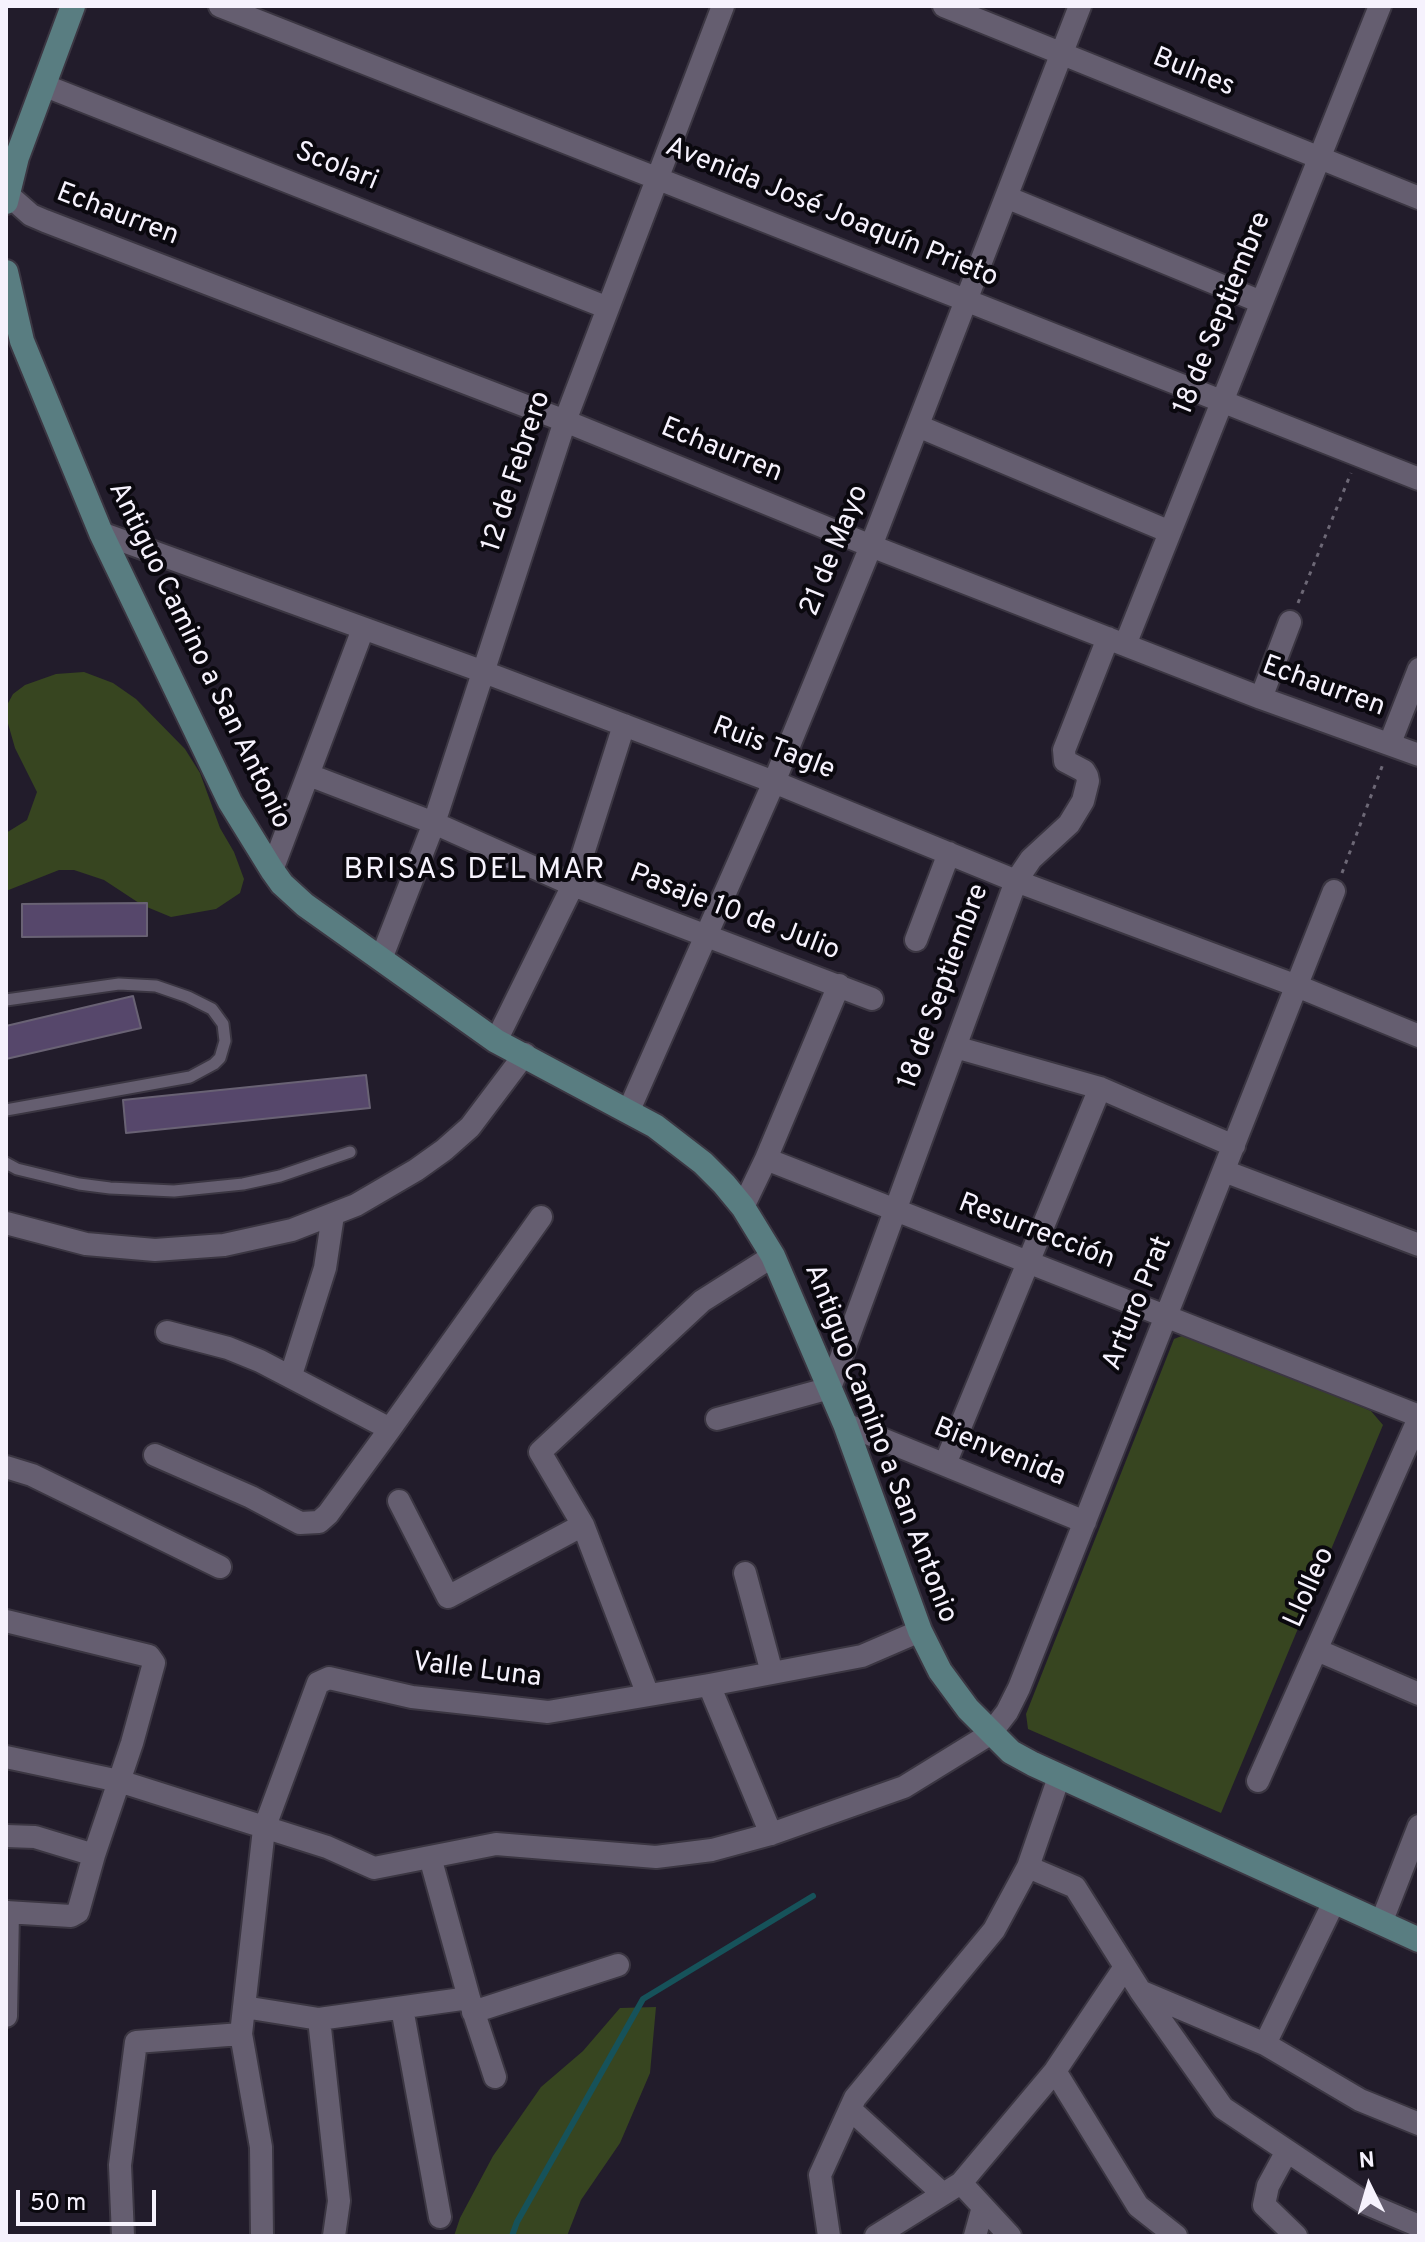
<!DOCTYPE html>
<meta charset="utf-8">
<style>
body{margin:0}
#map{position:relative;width:1425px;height:2242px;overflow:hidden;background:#221c2b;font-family:Overpass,sans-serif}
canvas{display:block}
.frame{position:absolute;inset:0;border:8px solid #f6f2fd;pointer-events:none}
.north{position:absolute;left:1329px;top:2146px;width:80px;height:80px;-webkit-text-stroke:6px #0a080e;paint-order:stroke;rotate:355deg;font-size:22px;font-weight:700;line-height:32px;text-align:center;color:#f6f2fd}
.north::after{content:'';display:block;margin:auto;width:28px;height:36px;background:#f6f2fd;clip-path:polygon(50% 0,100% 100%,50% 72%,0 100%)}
.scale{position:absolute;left:16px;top:2190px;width:140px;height:36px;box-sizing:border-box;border:4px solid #f6f2fd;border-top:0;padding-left:10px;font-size:24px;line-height:28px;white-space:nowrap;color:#f6f2fd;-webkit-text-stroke:6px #0a080e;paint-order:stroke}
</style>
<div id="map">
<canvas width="1425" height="2242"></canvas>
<div class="frame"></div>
<div class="north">N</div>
<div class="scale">50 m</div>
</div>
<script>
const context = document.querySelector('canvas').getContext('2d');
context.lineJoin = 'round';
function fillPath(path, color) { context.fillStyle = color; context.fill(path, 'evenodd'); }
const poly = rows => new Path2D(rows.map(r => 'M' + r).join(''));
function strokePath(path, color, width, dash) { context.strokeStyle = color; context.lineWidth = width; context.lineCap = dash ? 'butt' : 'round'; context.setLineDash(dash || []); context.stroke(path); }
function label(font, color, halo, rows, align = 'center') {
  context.font = font + ' Overpass,sans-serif'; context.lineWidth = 8; context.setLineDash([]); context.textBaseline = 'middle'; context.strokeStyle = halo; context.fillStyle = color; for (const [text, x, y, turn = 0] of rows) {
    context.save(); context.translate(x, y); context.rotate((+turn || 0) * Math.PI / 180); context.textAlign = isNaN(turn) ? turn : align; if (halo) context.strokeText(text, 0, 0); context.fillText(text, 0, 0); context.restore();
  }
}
fillPath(poly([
 [84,672,113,683,136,699,185,749,200,773,220,828,234,852,244,879,240,893,216,909,171,917,142,905,104,880,74,870,59,870,6,891,6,833,27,820,37,792,15,748,7,720,6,707,13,694,25,685,56,674],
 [1189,1333,1371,1411,1383,1425,1221,1813,1028,1729,1026,1714,1174,1339],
 [656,2007,650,2073,620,2143,581,2200,567,2236,454,2236,460,2218,493,2156,541,2087,583,2051,620,2008]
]), '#374520');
strokePath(poly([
 [512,2236,517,2222,643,1999,813,1896]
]), '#16525a', 6);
const building = poly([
 [147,903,147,936,22,937,22,904,147,903],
 [133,996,141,1028,6,1059,6,1026,133,996],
 [366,1075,370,1108,126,1133,123,1100,366,1075]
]);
fillPath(building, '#56476b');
strokePath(building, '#696274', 2);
const lane = poly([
 [6,1000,119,984,156,986,188,997,212,1009,223,1024,225,1041,220,1058,214,1064,190,1077,6,1110],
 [6,1163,17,1169,79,1184,110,1188,174,1191,243,1184,280,1176,350,1152]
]);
const street = poly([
 [220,6,1419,479],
 [944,6,1419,198],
 [43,85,608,308],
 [6,193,31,215,45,221,565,421,871,546,1261,698,1419,755],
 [1006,197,1261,302],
 [918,426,1170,532],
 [101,533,484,672,774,782,1016,881,1297,986,1419,1036],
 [1125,645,1380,6],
 [1261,698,1290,622],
 [1390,743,1419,669],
 [309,775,434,823,573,885,872,999],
 [272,870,363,629],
 [916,940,949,853],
 [381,959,434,823,565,421,723,6],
 [496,1041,573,885,624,725],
 [955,1047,1100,1088,1234,1146],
 [629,1110,774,782,871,546,1080,6],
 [766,1159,1419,1416],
 [1224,1171,1419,1245],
 [743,1207,766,1159,839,985],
 [6,1223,86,1244,155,1250,224,1245,292,1230,356,1205,416,1170,444,1150,470,1127,525,1054],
 [167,1332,228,1348,260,1361,390,1429],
 [291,1375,325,1268,333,1215],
 [717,1419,830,1388,1016,881,1031,859,1069,824,1083,801,1088,781,1087,776,1084,771,1065,761,1064,750,1108,638],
 [845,1424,1085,1522],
 [155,1455,251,1497,300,1523,319,1522,328,1514,390,1429,541,1217],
 [945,1464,1100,1088],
 [6,1467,32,1475,220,1567],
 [399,1501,448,1597,583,1525],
 [745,1573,772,1673],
 [6,1621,149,1656,154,1663,132,1743,94,1855,78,1912,71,1916,6,1912],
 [1317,1650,1419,1694],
 [709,1685,771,1834],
 [648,1695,583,1525,540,1452,702,1301,773,1256],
 [6,1757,119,1781,327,1847,374,1868,496,1844,656,1857,712,1850,771,1834,904,1787,990,1734,1007,1712,1019,1688,1334,891],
 [1258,1781,1419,1418],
 [6,1836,35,1837,94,1855],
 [430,1857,469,1998,495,2077],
 [1028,1867,1075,1887,1141,1992,1223,2108,1365,2203,1419,2226],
 [1381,1923,1419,1826],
 [1142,1992,1265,2044,1360,2100,1419,2124],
 [244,2007,319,2019,469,1998],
 [402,2008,440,2217],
 [473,2012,618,1965],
 [6,2016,8,1912],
 [319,2019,339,2201,334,2236],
 [1265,2044,1334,1902],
 [1055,2071,1138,2206,1176,2236],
 [850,2109,943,2194],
 [1287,2151,1268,2186,1264,2205,1296,2236],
 [961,2183,1010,2236],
 [123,2236,120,2165,136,2042,241,2034],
 [262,2236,261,2147,241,2034,264,1829,318,1683,329,1678,412,1697,548,1712,709,1685,862,1656,920,1631],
 [829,2236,820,2175,855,2098,994,1930,1028,1867,1059,1777],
 [876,2236,961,2183,1055,2071,1125,1967],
 [975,2236,983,2207]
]);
const secondary = poly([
 [6,202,17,157,73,6],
 [6,272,22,341,101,533,230,802,272,870,282,884,305,905,496,1041,655,1126,703,1163,724,1184,743,1207,773,1256,845,1424,920,1631,940,1671,968,1709,1011,1752,1033,1764,1419,1940]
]);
strokePath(lane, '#3b3642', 15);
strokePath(street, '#3b3642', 26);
strokePath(secondary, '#3b3642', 28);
strokePath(poly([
 [1298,603,1351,473],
 [1342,873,1383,764]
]), '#6d6876', 3, [4, 6]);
strokePath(lane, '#655e70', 11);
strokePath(street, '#655e70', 22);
strokePath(secondary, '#597d81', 24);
label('28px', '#f6f2fd', '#0a080e', [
 ["Bulnes",1193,74,22],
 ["Scolari",336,168,22],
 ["Avenida José Joaquín Prieto",831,214,22],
 ["Echaurren",117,216,21],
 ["18 de Septiembre",1224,314,-68],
 ["Echaurren",721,452,22],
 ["12 de Febrero",518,472,-72],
 ["21 de Mayo",836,551,-68],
 ["Antiguo Camino a San Antonio",198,656,64],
 ["Echaurren",1323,688,20],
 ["Ruis Tagle",773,750,21],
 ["Pasaje 10 de Julio",734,914,21],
 ["18 de Septiembre",945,987,-70],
 ["Resurrección",1036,1233,21],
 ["Arturo Prat",1139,1304,-68],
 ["Antiguo Camino a San Antonio",879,1444,69],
 ["Bienvenida",999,1454,22],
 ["Llolleo",1311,1588,-66],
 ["Valle Luna",477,1672,7]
]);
context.letterSpacing = '2px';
label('30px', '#f6f2fd', '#0a080e', [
 ["BRISAS DEL MAR",475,872]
]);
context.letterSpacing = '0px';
</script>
